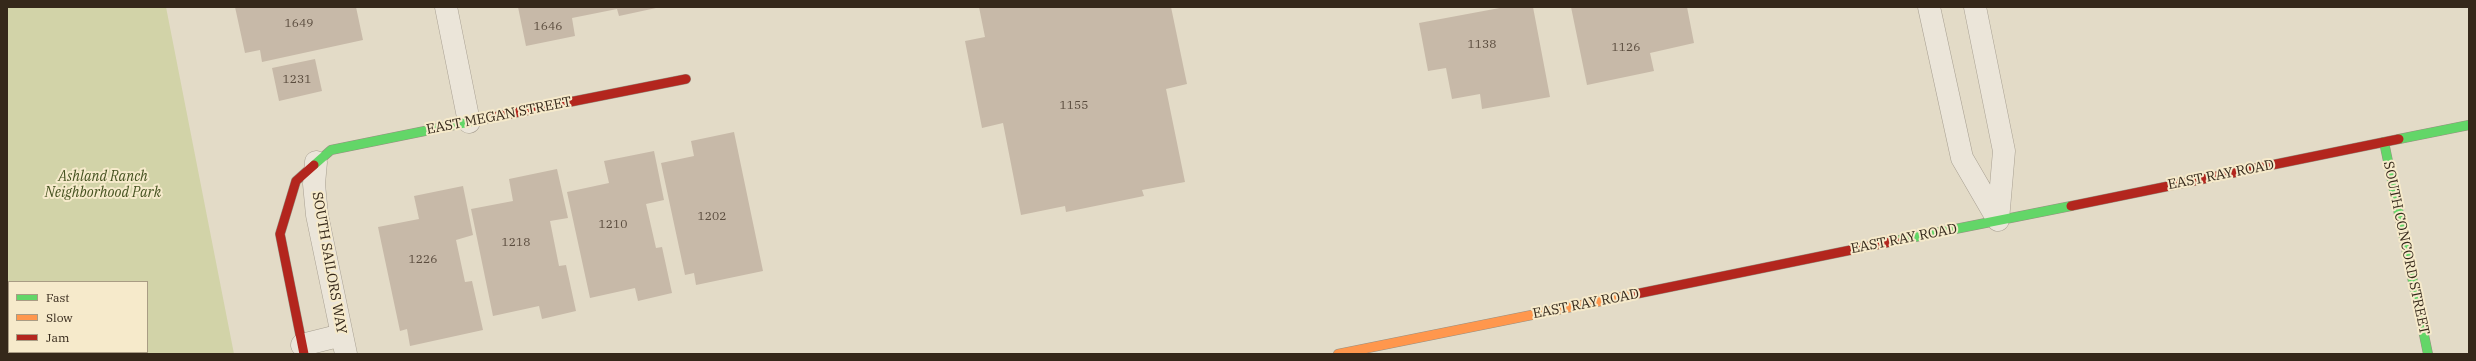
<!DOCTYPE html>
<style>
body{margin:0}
#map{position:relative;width:2476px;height:361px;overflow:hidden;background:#e3dbc7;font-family:"IBM Plex Serif",serif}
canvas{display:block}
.frame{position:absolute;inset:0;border:8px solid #35281a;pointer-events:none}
.legend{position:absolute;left:8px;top:281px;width:140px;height:72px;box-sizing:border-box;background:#f6eacb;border:1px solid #a99c84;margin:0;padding:5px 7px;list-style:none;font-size:12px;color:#35281a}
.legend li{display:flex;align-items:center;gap:8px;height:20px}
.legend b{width:20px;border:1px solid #a99c84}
</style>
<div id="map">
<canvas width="2476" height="361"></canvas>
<div class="frame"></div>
<ul class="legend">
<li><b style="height:5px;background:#63d668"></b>Fast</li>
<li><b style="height:5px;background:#ff974d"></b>Slow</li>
<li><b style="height:5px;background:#b3261e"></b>Jam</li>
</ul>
</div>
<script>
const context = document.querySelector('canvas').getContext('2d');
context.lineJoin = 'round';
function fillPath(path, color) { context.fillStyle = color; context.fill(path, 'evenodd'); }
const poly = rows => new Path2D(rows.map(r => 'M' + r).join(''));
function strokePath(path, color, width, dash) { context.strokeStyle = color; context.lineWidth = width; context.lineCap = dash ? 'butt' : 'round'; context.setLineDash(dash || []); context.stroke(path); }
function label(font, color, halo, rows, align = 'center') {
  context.font = font + ' "IBM Plex Serif",serif'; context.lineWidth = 4; context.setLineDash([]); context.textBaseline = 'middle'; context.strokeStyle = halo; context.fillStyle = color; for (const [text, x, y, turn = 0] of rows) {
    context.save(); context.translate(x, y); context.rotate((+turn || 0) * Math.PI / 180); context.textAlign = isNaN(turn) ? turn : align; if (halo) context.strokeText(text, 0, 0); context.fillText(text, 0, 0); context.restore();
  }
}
fillPath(poly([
 [7,7,166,7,234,354,7,354],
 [9,282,147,282,147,352,9,352]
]), '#d2d3a8');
fillPath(poly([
 [235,7,356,7,363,40,262,62,260,50,245,53],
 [518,7,656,7,656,8,619,16,617,9,572,18,575,36,526,46],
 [979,7,1171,7,1187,84,1166,89,1185,182,1142,190,1144,196,1066,212,1065,206,1021,215,1003,123,982,128,965,41,985,37],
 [1505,7,1533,7,1550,97,1482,109,1480,94,1452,99,1446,68,1428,71,1419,23],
 [1571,7,1687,7,1694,43,1650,53,1654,71,1587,85],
 [315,59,322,91,279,101,272,68],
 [734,132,763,271,696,285,694,273,685,275,661,163,694,156,691,141],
 [654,151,664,200,646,204,656,248,662,247,672,293,638,301,635,288,590,298,567,192,609,183,604,161],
 [557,169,568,218,550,221,559,266,566,265,576,311,542,319,539,306,493,316,471,209,513,201,509,179],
 [463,186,473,235,456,240,465,282,472,281,483,330,410,346,407,329,400,331,378,227,419,219,414,196]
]), '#c7b9a8');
const street = poly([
 [446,7,469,122],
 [1929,7,1962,158,1998,220],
 [1975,7,2004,151,1998,220],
 [316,162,314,184,317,215,346,354],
 [302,345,342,335]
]);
const fast = poly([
 [2399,139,2469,125],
 [2384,142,2428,354],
 [314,165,331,150,479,120],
 [1895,241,2071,206]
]);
const slow = poly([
 [1338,354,1636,294]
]);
const jam = poly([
 [479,120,686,79],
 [2071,206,2399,139],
 [1636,294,1895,241],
 [304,354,280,234,296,181,314,165]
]);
strokePath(street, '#a79f91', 23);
strokePath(fast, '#978f81', 10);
strokePath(slow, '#978f81', 10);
strokePath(jam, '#978f81', 10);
strokePath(street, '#ebe5d9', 22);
strokePath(fast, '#63d668', 9);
strokePath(slow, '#ff974d', 9);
strokePath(jam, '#b3261e', 9);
label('12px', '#5a4c3e', null, [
 ["1649",299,24],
 ["1646",548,27],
 ["1138",1482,45],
 ["1126",1626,48],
 ["1231",297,80],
 ["1155",1074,106],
 ["1202",712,217],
 ["1210",613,225],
 ["1218",516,243],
 ["1226",423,260]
]);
label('14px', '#35281a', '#f6eacb', [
 ["EAST MEGAN STREET",499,116,-11],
 ["EAST RAY ROAD",2221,175,-11],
 ["EAST RAY ROAD",1904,239,-11],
 ["SOUTH CONCORD STREET",2406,248,78],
 ["SOUTH SAILORS WAY",329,263,80],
 ["EAST RAY ROAD",1586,304,-11]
]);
label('italic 14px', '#455220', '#f6eacb', [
 ["Ashland Ranch",103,177],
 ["Neighborhood Park",103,193]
]);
</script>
